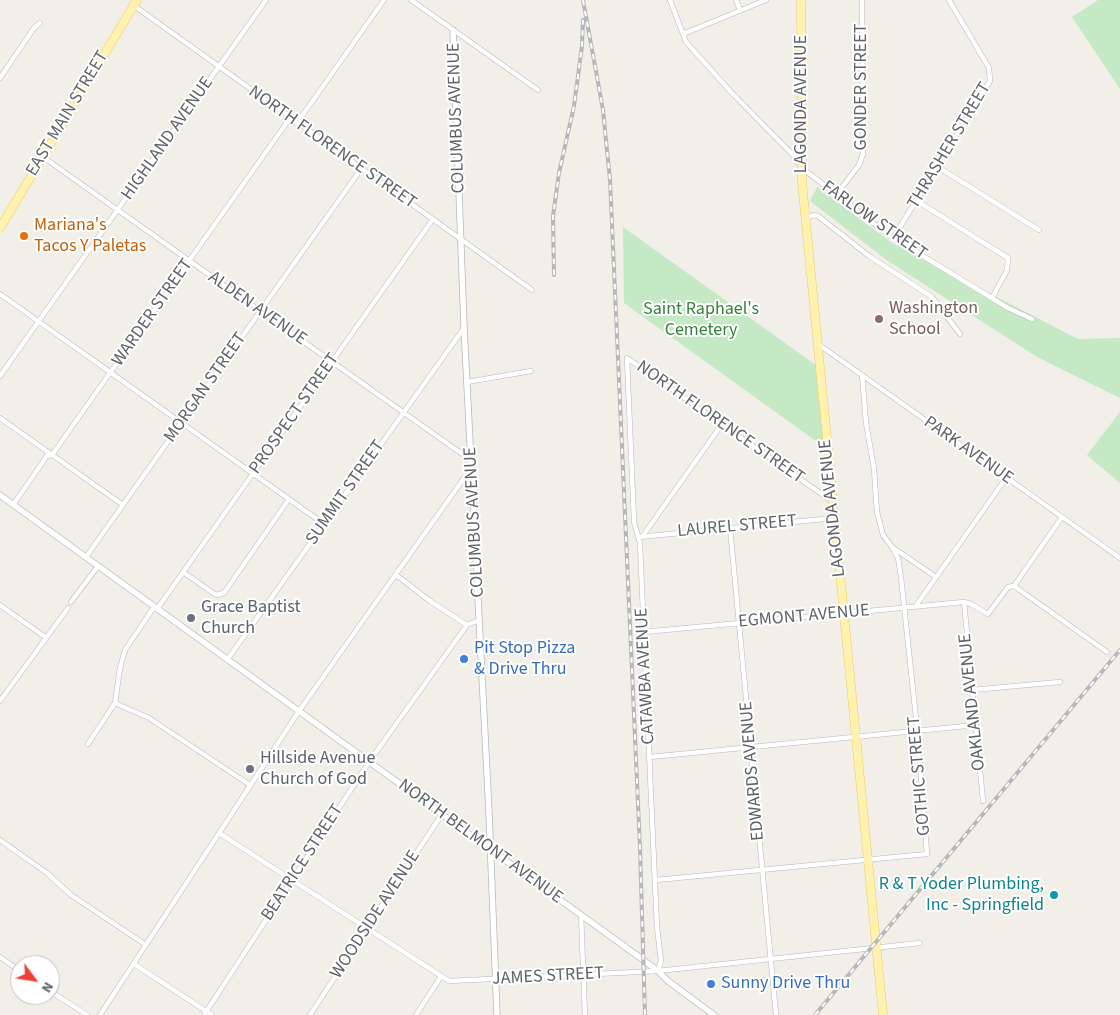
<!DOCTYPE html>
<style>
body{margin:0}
#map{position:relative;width:1120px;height:1015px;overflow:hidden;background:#f1efe8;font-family:"Source Sans 3",sans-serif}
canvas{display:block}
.north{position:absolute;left:10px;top:955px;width:50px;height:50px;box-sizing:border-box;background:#fff;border:1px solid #bfc1c3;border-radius:50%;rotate:121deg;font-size:14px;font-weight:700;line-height:20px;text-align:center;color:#5f6368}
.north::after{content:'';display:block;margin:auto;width:18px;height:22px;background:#ea4335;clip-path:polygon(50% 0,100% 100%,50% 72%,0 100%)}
</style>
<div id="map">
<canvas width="1120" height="1015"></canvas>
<div class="north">N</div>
</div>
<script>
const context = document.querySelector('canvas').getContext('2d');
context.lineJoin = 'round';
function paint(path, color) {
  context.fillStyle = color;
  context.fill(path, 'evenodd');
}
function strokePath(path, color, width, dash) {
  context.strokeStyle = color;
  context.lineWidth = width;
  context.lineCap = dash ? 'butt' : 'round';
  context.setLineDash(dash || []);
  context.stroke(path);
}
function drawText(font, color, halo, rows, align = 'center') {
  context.font = font + ' "Source Sans 3",sans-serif';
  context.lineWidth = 4;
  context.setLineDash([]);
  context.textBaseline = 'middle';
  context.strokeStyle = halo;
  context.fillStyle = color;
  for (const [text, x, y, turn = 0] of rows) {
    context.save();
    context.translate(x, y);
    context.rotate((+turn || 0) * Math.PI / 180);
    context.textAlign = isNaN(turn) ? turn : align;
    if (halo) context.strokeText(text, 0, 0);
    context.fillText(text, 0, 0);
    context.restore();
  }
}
const green = new Path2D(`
 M 1098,0 L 1120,0 L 1120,89 L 1072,17 Z
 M 817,187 L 892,243 L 1078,339 L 1120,338 L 1120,398 L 1037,357 L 888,261 L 810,201 Z
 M 623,227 L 820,368 L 827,449 L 624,303 Z
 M 1120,412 L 1120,483 L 1087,455 Z`);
const minor = new Path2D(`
 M 411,0 L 538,90
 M 670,0 L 686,42 L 731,92 L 794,156 L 802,168 L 890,236 L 1008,308 L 1032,319
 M 736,0 L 740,10
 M 133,5 L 532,290
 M 683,34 L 766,0
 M 0,78 L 34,28 L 40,23
 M 297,123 L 384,0
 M 43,157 L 472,461
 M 938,167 L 1039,230
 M 836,195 L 859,165 L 863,154 L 862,0
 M 917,201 L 1008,258 L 1007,270 L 992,298
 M 806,218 L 814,215 L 818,216 L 869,256 L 932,297 L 960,334
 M 893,238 L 990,81 L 989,68 L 949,0
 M 0,294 L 324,524
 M 818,344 L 1120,558
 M 862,375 L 866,423 L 874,469 L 877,512 L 883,535 L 892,547 L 936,577
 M 0,376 L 266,0
 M 467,382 L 531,371
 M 0,418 L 123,505
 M 13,505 L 47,456 L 52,455 L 290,118
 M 730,528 L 776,1015
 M 639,537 L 834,518
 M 642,537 L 722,424
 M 86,557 L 361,169
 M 183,572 L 213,593 L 217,595 L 224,593 L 289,499
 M 396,575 L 430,601 L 467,625
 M 1014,586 L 1107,652
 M 1014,586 L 1062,517
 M 71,602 L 98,566
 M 964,602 L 983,801
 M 0,605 L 45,637
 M 915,607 L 1006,478
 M 157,609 L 433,219
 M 644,632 L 964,602 L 971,604 L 988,614 L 1008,587 L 1014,586
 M 227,660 L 464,328
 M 972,690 L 1060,682
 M 0,701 L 68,608
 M 115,703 L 149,718 L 250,785
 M 88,744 L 115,703 L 120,668 L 125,650 L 154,607
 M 650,757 L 976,725
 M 219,833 L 449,981 L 658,971 L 920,943
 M 0,840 L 47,873 L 71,895 L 146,945
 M 656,880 L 927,854 L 918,737 L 901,577 L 898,558 L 892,547
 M 581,915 L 585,1015
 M 0,957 L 20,971
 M 134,964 L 212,1015
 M 658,971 L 661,961 L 657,927 L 651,796 L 640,543 L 634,522 L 627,358 L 833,502
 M 50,991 L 87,1015
 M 100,1015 L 299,711 L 464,478 L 472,473
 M 204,1015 L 369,762 L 467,625 L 479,620
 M 310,1015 L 442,814
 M 416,1015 L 440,978`);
const tertiary = new Path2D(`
 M 453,30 L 464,327 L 489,812 L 497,1015
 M 0,495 L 642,959 L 658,971 L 668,981 L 714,1015`);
const primary = new Path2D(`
 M 801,0 L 802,182 L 883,1015
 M 0,228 L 137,0`);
const rail = new Path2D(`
 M 583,0 L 603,110 L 610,180 L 640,848 L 645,1015
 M 554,275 L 553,216 L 559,173 L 574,106 L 582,46 L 583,20
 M 815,1015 L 1120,650`);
const markers = [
 [24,236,5,"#e8710a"],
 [879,319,5,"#8d6e63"],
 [191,618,5,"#6b7280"],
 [464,659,5,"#3f7fe0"],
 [250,769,5,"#6b7280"],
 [1054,895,5,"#0f9aa8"],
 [711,984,5,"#3f7fe0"]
];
const streetNames = [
 ["GONDER STREET",862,87,-90],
 ["LAGONDA AVENUE",802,104,-90],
 ["EAST MAIN STREET",68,114,-59],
 ["COLUMBUS AVENUE",457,118,-92],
 ["HIGHLAND AVENUE",168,139,-55],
 ["THRASHER STREET",950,146,-59],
 ["NORTH FLORENCE STREET",332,148,35],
 ["FARLOW STREET",874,221,35],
 ["ALDEN AVENUE",257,309,35],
 ["WARDER STREET",153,313,-55],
 ["MORGAN STREET",206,388,-55],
 ["PROSPECT STREET",295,414,-55],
 ["NORTH FLORENCE STREET",720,423,35],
 ["PARK AVENUE",968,451,35],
 ["SUMMIT STREET",346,493,-55],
 ["LAGONDA AVENUE",833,508,-96],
 ["COLUMBUS AVENUE",475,522,-93],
 ["LAUREL STREET",737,527,-5],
 ["EGMONT AVENUE",804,617,-5],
 ["CATAWBA AVENUE",646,676,-93],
 ["OAKLAND AVENUE",973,702,-96],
 ["EDWARDS AVENUE",753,771,-95],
 ["GOTHIC STREET",920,776,-95],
 ["NORTH BELMONT AVENUE",480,842,36],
 ["BEATRICE STREET",303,863,-57],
 ["WOODSIDE AVENUE",376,915,-57],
 ["JAMES STREET",548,977,-3]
];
const foodNames = [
 ["Mariana's",34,226],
 ["Tacos Y Paletas",34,247]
];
const educationNames = [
 ["Washington",889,309],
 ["School",889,330]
];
const parkNames = [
 ["Saint Raphael's",701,310],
 ["Cemetery",701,331]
];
const worshipNames = [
 ["Grace Baptist",201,608],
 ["Church",201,629],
 ["Hillside Avenue",260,759],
 ["Church of God",260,780]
];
const shopNames = [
 ["Pit Stop Pizza",474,649],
 ["& Drive Thru",474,670],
 ["Sunny Drive Thru",721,984]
];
const cultureNames = [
 ["R & T Yoder Plumbing,",1044,885],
 ["Inc - Springfield",1044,906]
];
paint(green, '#c5e8c5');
strokePath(minor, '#b5b8bc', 5.5);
strokePath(tertiary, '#b5b8bc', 7);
strokePath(primary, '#f2c960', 9);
strokePath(minor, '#fff', 4.5);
strokePath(tertiary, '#fff', 5.5);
strokePath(primary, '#fff2af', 8);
strokePath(rail, '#b6b7b8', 4);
strokePath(rail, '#fff', 2, [5.5]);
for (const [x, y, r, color] of markers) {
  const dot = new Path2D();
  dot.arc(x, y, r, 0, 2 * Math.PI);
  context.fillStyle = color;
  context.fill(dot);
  strokePath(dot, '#fff', 2);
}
drawText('18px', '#5f6368', '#fff', streetNames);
drawText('18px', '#c56008', '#fff', foodNames, 'left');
drawText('18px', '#785e54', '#fff', educationNames, 'left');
drawText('18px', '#348238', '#fff', parkNames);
drawText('18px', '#5b616d', '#fff', worshipNames, 'left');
drawText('18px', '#366cbe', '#fff', shopNames, 'left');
drawText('18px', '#0d838f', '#fff', cultureNames, 'right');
</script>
